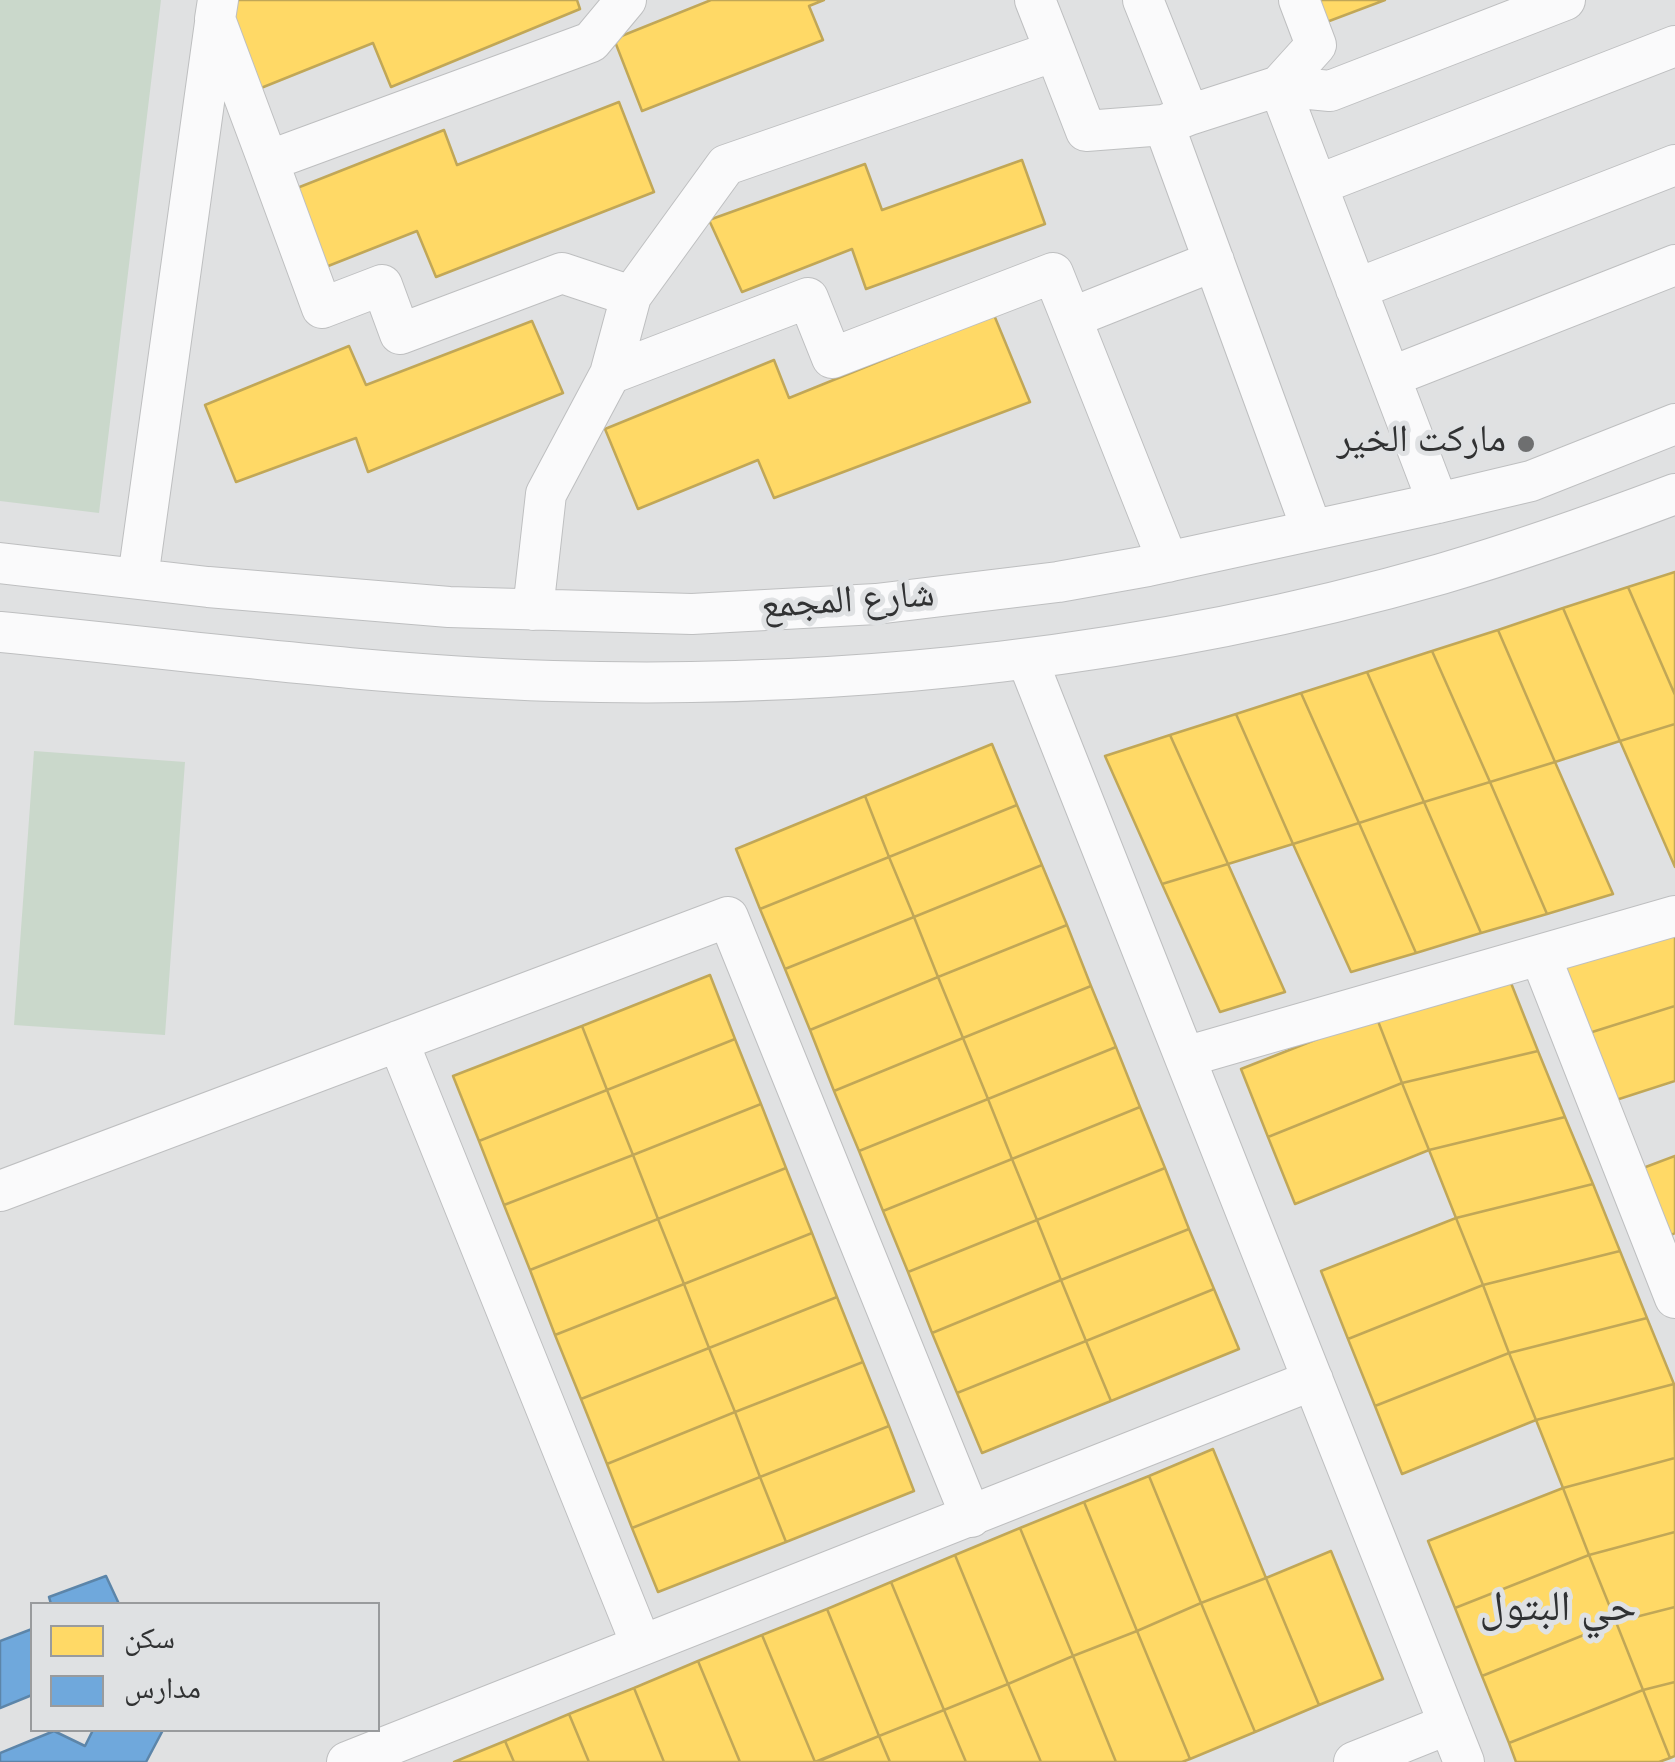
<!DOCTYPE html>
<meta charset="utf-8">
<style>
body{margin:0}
#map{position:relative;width:1675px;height:1762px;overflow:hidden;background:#e0e1e2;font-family:Spectral,"Noto Naskh Arabic",serif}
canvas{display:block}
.legend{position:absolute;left:30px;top:1602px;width:350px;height:130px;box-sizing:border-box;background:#dfe1e3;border:2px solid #999b9d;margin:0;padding:12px 18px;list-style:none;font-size:30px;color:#313233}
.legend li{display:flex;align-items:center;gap:20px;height:50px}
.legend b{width:50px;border:2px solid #999b9d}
</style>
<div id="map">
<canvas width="1675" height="1762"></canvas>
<ul class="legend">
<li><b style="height:28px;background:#ffd966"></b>سكن</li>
<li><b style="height:28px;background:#6fa8dc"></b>مدارس</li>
</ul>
</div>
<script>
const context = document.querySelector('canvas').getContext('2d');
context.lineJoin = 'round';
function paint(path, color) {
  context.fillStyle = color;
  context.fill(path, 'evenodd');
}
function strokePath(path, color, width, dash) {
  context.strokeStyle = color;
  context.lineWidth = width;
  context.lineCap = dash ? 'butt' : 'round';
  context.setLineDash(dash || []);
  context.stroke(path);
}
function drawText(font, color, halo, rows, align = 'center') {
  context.font = font + ' Spectral,"Noto Naskh Arabic",serif';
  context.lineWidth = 10;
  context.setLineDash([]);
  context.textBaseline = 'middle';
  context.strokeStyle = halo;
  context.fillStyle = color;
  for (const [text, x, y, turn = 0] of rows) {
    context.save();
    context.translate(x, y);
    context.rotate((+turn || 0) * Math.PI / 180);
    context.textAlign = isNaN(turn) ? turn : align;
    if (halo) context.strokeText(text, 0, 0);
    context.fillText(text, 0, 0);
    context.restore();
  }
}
const green = new Path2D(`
 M 0,0 L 161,0 L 99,513 L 0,501 Z
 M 34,751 L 185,762 L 165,1035 L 14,1025 Z`);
const homes = new Path2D(`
 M 233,0 L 577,0 L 580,9 L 391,87 L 373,43 L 261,88 L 226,3 Z
 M 711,0 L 824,0 L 809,6 L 823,40 L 642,111 L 614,39 Z
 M 1316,0 L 1385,0 L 1324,23 Z
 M 619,102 L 654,192 L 436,277 L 417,231 L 318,270 L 287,192 L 444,130 L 457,165 Z
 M 1022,160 L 1045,224 L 866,289 L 852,249 L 742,292 L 709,220 L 865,164 L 882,210 Z
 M 994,315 L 1030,402 L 774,498 L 758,460 L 638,509 L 605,429 L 774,360 L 789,398 Z
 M 532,321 L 563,393 L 368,472 L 356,438 L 236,482 L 205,405 L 349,346 L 366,385 Z
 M 1675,572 L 1675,695 L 1628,587 Z
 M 1628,587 L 1675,695 L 1675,724 L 1620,741 L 1563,608 Z
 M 1563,608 L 1620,741 L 1555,762 L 1498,630 Z
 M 1498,630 L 1555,762 L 1490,782 L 1432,651 Z
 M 1432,651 L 1490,782 L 1424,802 L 1367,672 Z
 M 1367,672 L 1424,802 L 1359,823 L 1301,693 Z
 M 1301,693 L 1359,823 L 1293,844 L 1236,714 Z
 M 1236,714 L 1293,844 L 1228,864 L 1170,735 Z
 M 1675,724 L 1675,867 L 1620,741 Z
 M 1170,735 L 1228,864 L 1162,884 L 1105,756 Z
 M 992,744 L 1017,805 L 889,857 L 865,796 Z
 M 1555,762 L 1613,894 L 1547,914 L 1490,782 Z
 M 1490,782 L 1547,914 L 1481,933 L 1424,802 Z
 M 865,796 L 889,857 L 760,909 L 736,849 Z
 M 1424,802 L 1481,933 L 1416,953 L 1359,823 Z
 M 1017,805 L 1042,865 L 914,917 L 889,857 Z
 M 1359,823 L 1416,953 L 1351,972 L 1293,844 Z
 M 889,857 L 914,917 L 785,969 L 760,909 Z
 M 1228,864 L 1285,992 L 1220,1012 L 1162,884 Z
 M 1042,865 L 1067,925 L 938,977 L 914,917 Z
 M 914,917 L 938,977 L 810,1030 L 785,969 Z
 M 1067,925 L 1091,986 L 963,1038 L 938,977 Z
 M 1675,933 L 1675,1006 L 1589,1033 L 1561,965 Z
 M 710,975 L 735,1039 L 607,1090 L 582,1026 Z
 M 938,977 L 963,1038 L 834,1091 L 810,1030 Z
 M 1511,983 L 1538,1051 L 1402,1083 L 1376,1016 Z
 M 1091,986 L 1116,1047 L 988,1099 L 963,1038 Z
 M 1675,1006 L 1675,1081 L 1616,1100 L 1589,1033 Z
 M 1376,1016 L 1402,1083 L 1268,1137 L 1241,1069 Z
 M 582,1026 L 607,1090 L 479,1141 L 453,1076 Z
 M 963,1038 L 988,1099 L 859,1151 L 834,1091 Z
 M 735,1039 L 761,1104 L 633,1155 L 607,1090 Z
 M 1116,1047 L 1140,1107 L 1012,1159 L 988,1099 Z
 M 1538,1051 L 1565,1117 L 1429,1150 L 1402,1083 Z
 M 1402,1083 L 1429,1150 L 1295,1204 L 1268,1137 Z
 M 607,1090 L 633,1155 L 504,1205 L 479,1141 Z
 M 988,1099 L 1012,1159 L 883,1211 L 859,1151 Z
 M 761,1104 L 786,1168 L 658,1219 L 633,1155 Z
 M 1140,1107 L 1165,1168 L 1037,1220 L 1012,1159 Z
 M 1565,1117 L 1593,1184 L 1456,1218 L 1429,1150 Z
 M 633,1155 L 658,1219 L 530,1270 L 504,1205 Z
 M 1675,1156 L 1675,1233 L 1671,1235 L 1643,1168 Z
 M 1012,1159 L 1037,1220 L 908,1272 L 883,1211 Z
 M 786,1168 L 812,1233 L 684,1284 L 658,1219 Z
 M 1165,1168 L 1189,1229 L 1061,1280 L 1037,1220 Z
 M 1593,1184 L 1620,1251 L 1483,1285 L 1456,1218 Z
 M 1456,1218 L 1483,1285 L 1348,1339 L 1321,1271 Z
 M 658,1219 L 684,1284 L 555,1335 L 530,1270 Z
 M 1037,1220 L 1061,1280 L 932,1333 L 908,1272 Z
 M 1189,1229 L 1214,1289 L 1086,1341 L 1061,1280 Z
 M 812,1233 L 837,1297 L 709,1348 L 684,1284 Z
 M 1620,1251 L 1647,1318 L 1509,1353 L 1483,1285 Z
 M 1061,1280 L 1086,1341 L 957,1393 L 932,1333 Z
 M 684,1284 L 709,1348 L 581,1399 L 555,1335 Z
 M 1483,1285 L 1509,1353 L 1375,1406 L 1348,1339 Z
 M 1214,1289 L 1239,1349 L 1111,1401 L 1086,1341 Z
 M 837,1297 L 863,1362 L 735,1412 L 709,1348 Z
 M 1647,1318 L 1674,1384 L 1536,1420 L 1509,1353 Z
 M 1086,1341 L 1111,1401 L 982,1453 L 957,1393 Z
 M 709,1348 L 735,1412 L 607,1464 L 581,1399 Z
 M 1509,1353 L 1536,1420 L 1402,1474 L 1375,1406 Z
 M 863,1362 L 889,1426 L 760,1477 L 735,1412 Z
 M 1674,1384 L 1675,1458 L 1563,1488 L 1536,1420 Z
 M 735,1412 L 760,1477 L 632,1528 L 607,1464 Z
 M 889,1426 L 914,1491 L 786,1542 L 760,1477 Z
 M 1213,1449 L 1266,1578 L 1201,1603 L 1149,1476 Z
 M 1675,1458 L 1675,1532 L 1589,1555 L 1563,1488 Z
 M 1149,1476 L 1201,1603 L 1137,1631 L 1084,1502 Z
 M 760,1477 L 786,1542 L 658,1592 L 632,1528 Z
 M 1563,1488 L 1589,1555 L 1455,1608 L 1428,1541 Z
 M 1084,1502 L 1137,1631 L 1073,1656 L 1020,1528 Z
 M 1020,1528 L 1073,1656 L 1008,1684 L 955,1555 Z
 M 1675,1532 L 1675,1607 L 1616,1622 L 1589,1555 Z
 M 1331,1551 L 1383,1679 L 1319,1705 L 1266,1578 Z
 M 955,1555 L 1008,1684 L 944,1710 L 891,1582 Z
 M 1589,1555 L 1616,1622 L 1482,1676 L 1455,1608 Z
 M 1266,1578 L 1319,1705 L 1255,1732 L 1201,1603 Z
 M 891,1582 L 944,1710 L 879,1736 L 827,1609 Z
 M 1201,1603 L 1255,1732 L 1190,1759 L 1137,1631 Z
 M 1675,1607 L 1675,1682 L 1643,1690 L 1616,1622 Z
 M 827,1609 L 879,1736 L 815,1762 L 762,1635 Z
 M 1616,1622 L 1643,1690 L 1509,1743 L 1482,1676 Z
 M 1137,1631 L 1190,1759 L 1182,1762 L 1116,1762 L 1073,1656 Z
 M 762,1635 L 815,1762 L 740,1762 L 698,1661 Z
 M 1073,1656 L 1116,1762 L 1041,1762 L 1008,1684 Z
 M 698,1661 L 740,1762 L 664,1762 L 634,1688 Z
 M 1675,1682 L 1675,1756 L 1670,1758 L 1643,1690 Z
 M 1008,1684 L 1041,1762 L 966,1762 L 944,1710 Z
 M 634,1688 L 664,1762 L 589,1762 L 569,1714 Z
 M 1643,1690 L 1670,1758 L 1659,1762 L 1516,1762 L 1509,1743 Z
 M 944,1710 L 966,1762 L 890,1762 L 879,1736 Z
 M 569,1714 L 589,1762 L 514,1762 L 505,1741 Z
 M 879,1736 L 890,1762 L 817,1762 Z
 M 505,1741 L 514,1762 L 454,1762 Z`);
const schools = new Path2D(`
 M 106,1576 L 119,1604 L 51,1604 L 49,1597 Z
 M 32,1629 L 32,1695 L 0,1708 L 0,1641 Z
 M 93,1730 L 163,1730 L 146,1762 L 0,1762 L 0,1753 L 54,1731 L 85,1746 Z`);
const minor = new Path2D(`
 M 218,0 L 215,19 L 268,161 L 591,42 L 626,0
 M 1035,0 L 1055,51
 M 1143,0 L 1189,115 L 1164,125 L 1312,530
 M 1189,115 L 1279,86 L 1316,45 L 1299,0
 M 268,161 L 322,308 L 382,285 L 400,334 L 562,273 L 631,296
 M 1317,185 L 1675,46
 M 1356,289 L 1675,165
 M 610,374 L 631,296 L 726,165 L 1055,51 L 1086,131 L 1164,125
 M 1390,377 L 1675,265
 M 1438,503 L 1279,86 L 1330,91 L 1565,0
 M 1168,562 L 1071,318 L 1214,261
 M 0,563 L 208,587 L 449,607 L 692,614 L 876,604 L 1058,582 L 1148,566 L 1438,503 L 1531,481 L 1675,424
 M 138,578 L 215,23
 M 533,610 L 546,494 L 610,374 L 808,298 L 832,358 L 1053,273 L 1071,318
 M 0,632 C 184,650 368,675 553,681 C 851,690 1154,656 1441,574 C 1520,551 1598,523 1675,494
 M 1027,659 L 1464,1762
 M 1540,955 L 1675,1298
 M 398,1041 L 641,1644
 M 1185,1057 L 1675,916
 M 0,1191 L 728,917 L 971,1517
 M 347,1762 C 668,1633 991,1509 1313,1380
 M 1354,1762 L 1449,1724`);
const markers = [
 [1526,444,10,"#6e6f70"]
];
const poiNames = [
 ["ماركت الخير",1506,444]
];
const streetNames = [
 ["شارع المجمع",848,604,-4]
];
const quarterNames = [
 ["حي البتول",1558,1612]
];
paint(green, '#cad8cb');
paint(homes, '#ffd966');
strokePath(homes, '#c1a757', 2.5);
paint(schools, '#6fa8dc');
strokePath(schools, '#5c85a9', 2.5);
strokePath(minor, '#bebfc0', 42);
strokePath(minor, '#fafafb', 40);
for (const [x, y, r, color] of markers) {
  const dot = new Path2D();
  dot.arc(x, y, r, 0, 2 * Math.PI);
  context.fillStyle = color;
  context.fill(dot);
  strokePath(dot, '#dfe1e3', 4);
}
drawText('38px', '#313233', '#dfe1e3', poiNames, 'right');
drawText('38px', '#313233', '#dfe1e3', streetNames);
drawText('42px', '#2f3133', '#dfe1e3', quarterNames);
</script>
